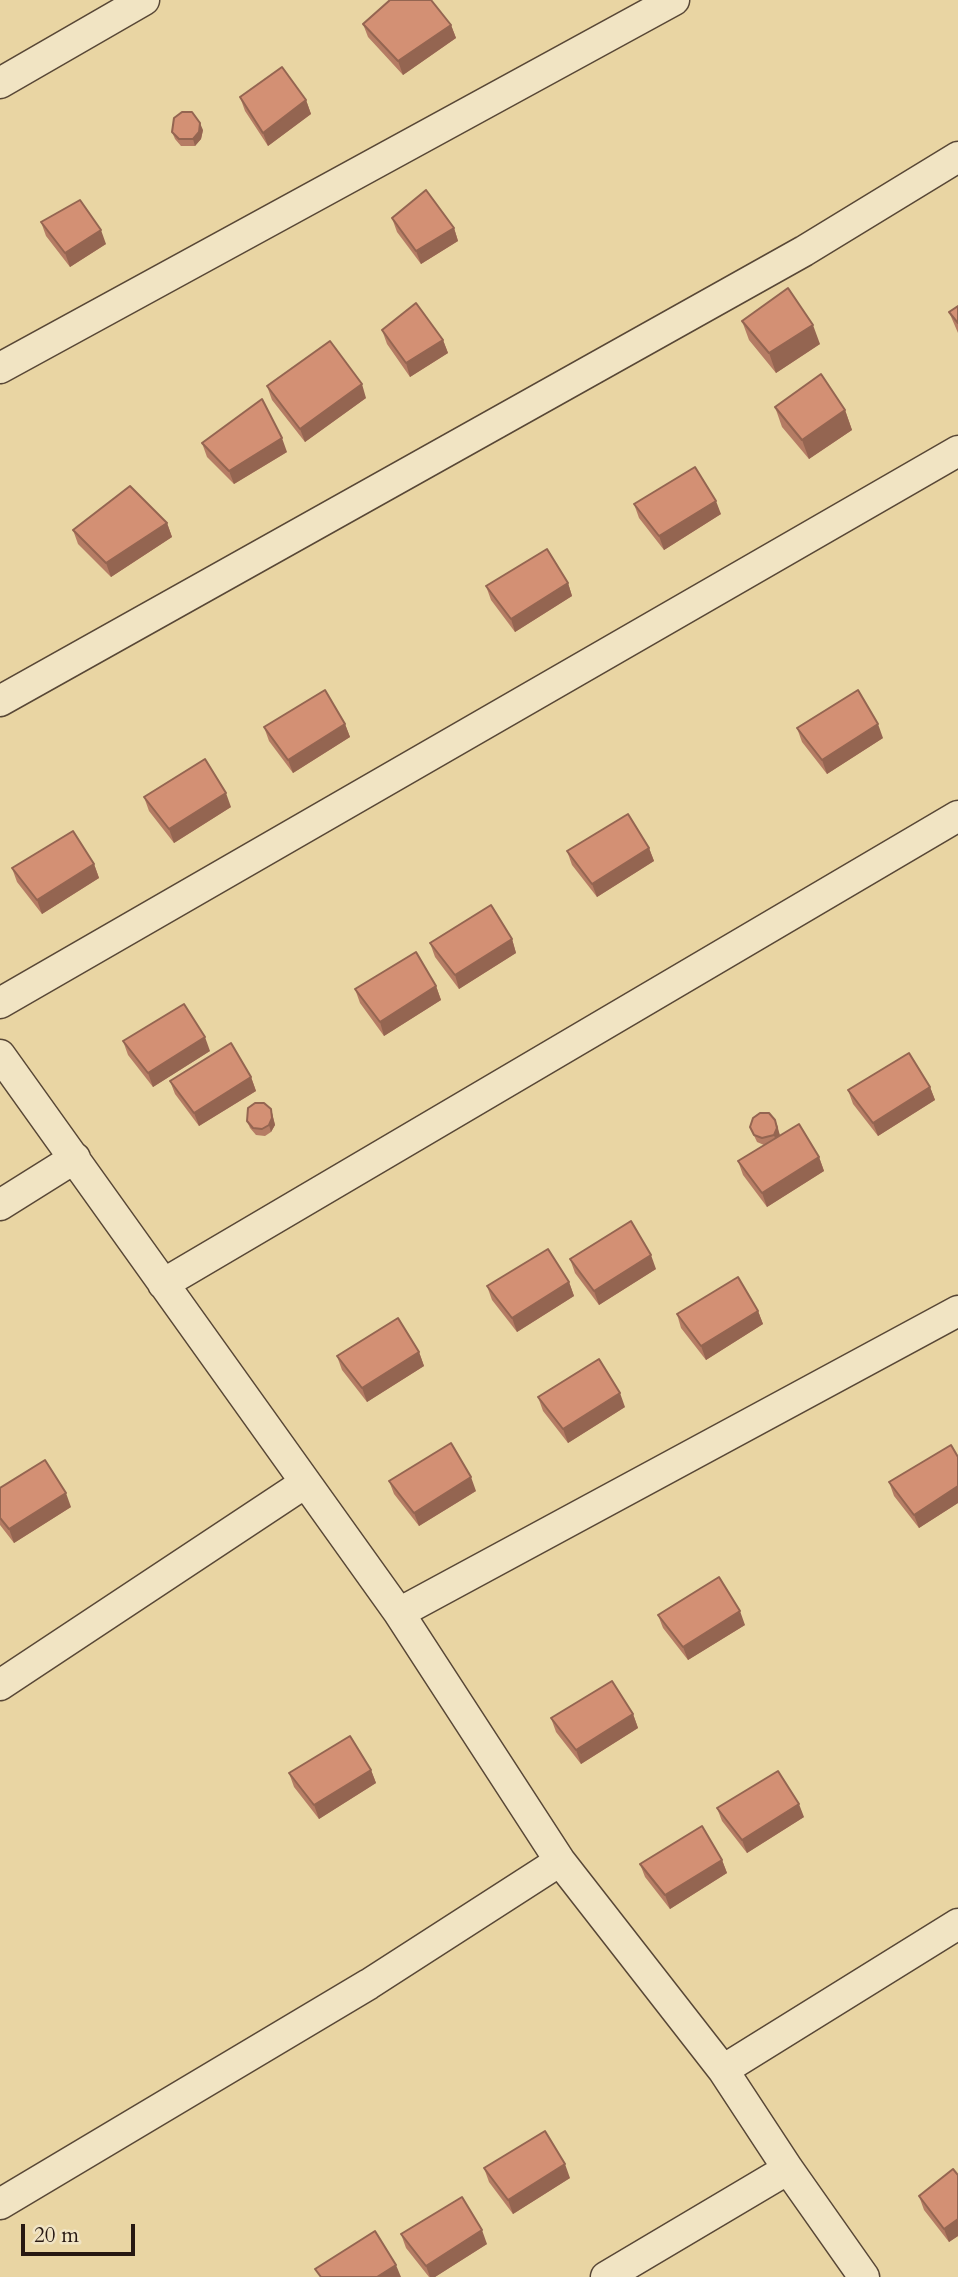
<!DOCTYPE html>
<style>
body{margin:0}
#map{position:relative;width:958px;height:2277px;overflow:hidden;background:#e9d5a3;font-family:Cardo,serif}
canvas{display:block}
.scale{position:absolute;left:21px;top:2224px;width:114px;height:32px;box-sizing:border-box;border:4px solid #271812;border-top:0;padding-left:9px;font-size:21px;line-height:24px;white-space:nowrap;color:#271812;-webkit-text-stroke:5px #f1e4c3;paint-order:stroke}
</style>
<div id="map">
<canvas width="958" height="2277"></canvas>
<div class="scale">20 m</div>
</div>
<script>
const context = document.querySelector('canvas').getContext('2d');
context.lineJoin = 'round';
function strokePath(path, color, width, dash) {
  context.strokeStyle = color;
  context.lineWidth = width;
  context.lineCap = dash ? 'butt' : 'round';
  context.setLineDash(dash || []);
  context.stroke(path);
}
function paint(path, color) {
  context.fillStyle = color;
  context.fill(path, 'evenodd');
}
const minor = new Path2D(`
 M 0,83 L 144,0
 M 0,368 L 674,0
 M 0,701 L 804,251 L 958,157
 M 0,1003 L 958,451
 M 0,1055 L 399,1613 L 560,1861 L 723,2070 L 788,2169 L 864,2277
 M 0,1205 L 75,1158
 M 163,1284 L 958,816
 M 399,1613 L 958,1311
 M 0,1685 L 305,1483
 M 723,2070 L 958,1924
 M 0,2204 L 369,1984 L 560,1861
 M 606,2277 L 788,2169`);
const wall = new Path2D(`
 M 363,24 L 451,25 L 456,38 L 403,75 L 368,37 Z
 M 240,97 L 306,100 L 311,114 L 268,146 L 245,111 Z
 M 203,130 L 201,139 L 195,146 L 181,146 L 175,139 L 172,132 Z
 M 392,218 L 454,228 L 458,241 L 421,264 L 397,232 Z
 M 41,222 L 106,244 L 70,267 L 46,236 Z
 M 958,306 L 958,333 L 949,312 Z
 M 742,321 L 820,344 L 776,373 L 749,340 Z
 M 382,330 L 443,340 L 448,353 L 410,377 L 387,344 Z
 M 267,386 L 366,398 L 305,442 L 272,400 Z
 M 775,407 L 845,410 L 852,430 L 809,459 L 782,427 Z
 M 202,443 L 287,452 L 234,484 L 207,457 Z
 M 634,504 L 721,514 L 664,550 L 639,518 Z
 M 167,523 L 172,537 L 111,577 L 78,544 L 73,530 Z
 M 568,583 L 572,596 L 515,632 L 491,600 L 486,586 Z
 M 345,724 L 350,737 L 293,773 L 269,741 L 264,727 Z
 M 797,728 L 883,738 L 827,774 L 802,742 Z
 M 144,797 L 231,807 L 174,843 L 149,811 Z
 M 649,848 L 654,861 L 597,897 L 572,865 L 567,851 Z
 M 94,864 L 99,878 L 42,914 L 17,882 L 12,868 Z
 M 512,939 L 516,953 L 459,989 L 435,957 L 430,943 Z
 M 436,986 L 441,1000 L 384,1036 L 360,1003 L 355,989 Z
 M 123,1041 L 210,1051 L 153,1087 L 128,1055 Z
 M 251,1077 L 256,1091 L 199,1126 L 175,1094 L 170,1081 Z
 M 930,1087 L 935,1100 L 878,1136 L 853,1104 L 848,1090 Z
 M 271,1109 L 275,1125 L 271,1132 L 265,1136 L 256,1135 L 250,1128 L 247,1121 Z
 M 775,1120 L 778,1127 L 779,1136 L 819,1157 L 824,1171 L 767,1207 L 743,1175 L 738,1161 L 764,1145 L 757,1142 L 750,1127 Z
 M 570,1259 L 656,1269 L 599,1305 L 575,1273 Z
 M 569,1282 L 574,1296 L 517,1332 L 492,1300 L 487,1286 Z
 M 758,1311 L 763,1324 L 706,1360 L 681,1328 L 677,1314 Z
 M 419,1352 L 424,1366 L 367,1402 L 342,1370 L 337,1356 Z
 M 538,1397 L 625,1407 L 568,1443 L 543,1411 Z
 M 958,1457 L 958,1503 L 919,1528 L 894,1496 L 889,1482 Z
 M 389,1481 L 476,1491 L 419,1526 L 394,1494 Z
 M 0,1488 L 71,1507 L 14,1543 L 0,1525 Z
 M 658,1615 L 745,1625 L 688,1660 L 663,1628 Z
 M 633,1714 L 638,1728 L 581,1764 L 556,1732 L 551,1718 Z
 M 371,1770 L 376,1783 L 319,1819 L 294,1787 L 289,1773 Z
 M 717,1808 L 804,1817 L 747,1853 L 722,1821 Z
 M 722,1860 L 727,1873 L 670,1909 L 645,1877 L 640,1864 Z
 M 484,2168 L 570,2178 L 513,2214 L 489,2182 Z
 M 958,2175 L 958,2236 L 949,2242 L 924,2210 L 919,2196 Z
 M 401,2234 L 487,2244 L 435,2277 L 429,2277 L 406,2248 Z`);
const shadedWall = new Path2D(`
 M 451,25 L 456,38 L 403,75 L 398,61 Z
 M 306,100 L 311,114 L 268,146 L 263,133 Z
 M 200,123 L 203,130 L 201,139 L 195,146 L 193,139 Z
 M 454,228 L 458,241 L 421,264 L 416,251 Z
 M 101,230 L 106,244 L 70,267 L 65,253 Z
 M 813,325 L 820,344 L 776,373 L 769,353 Z
 M 443,340 L 448,353 L 410,377 L 406,363 Z
 M 362,384 L 366,398 L 305,442 L 300,429 Z
 M 845,410 L 852,430 L 809,459 L 802,440 Z
 M 282,438 L 287,452 L 234,484 L 229,471 Z
 M 716,501 L 721,514 L 664,550 L 659,536 Z
 M 167,523 L 172,537 L 111,577 L 106,563 Z
 M 568,583 L 572,596 L 515,632 L 511,619 Z
 M 345,724 L 350,737 L 293,773 L 288,760 Z
 M 878,724 L 883,738 L 827,774 L 822,760 Z
 M 226,793 L 231,807 L 174,843 L 169,829 Z
 M 649,848 L 654,861 L 597,897 L 592,884 Z
 M 94,864 L 99,878 L 42,914 L 37,900 Z
 M 512,939 L 516,953 L 459,989 L 455,975 Z
 M 436,986 L 441,1000 L 384,1036 L 380,1022 Z
 M 205,1037 L 210,1051 L 153,1087 L 148,1073 Z
 M 251,1077 L 256,1091 L 199,1126 L 194,1113 Z
 M 930,1087 L 935,1100 L 878,1136 L 873,1123 Z
 M 271,1109 L 275,1125 L 271,1132 L 269,1125 Z
 M 775,1120 L 780,1135 L 776,1142 L 774,1135 Z
 M 819,1157 L 824,1171 L 767,1207 L 762,1193 Z
 M 651,1255 L 656,1269 L 599,1305 L 594,1291 Z
 M 569,1282 L 574,1296 L 517,1332 L 512,1318 Z
 M 758,1311 L 763,1324 L 706,1360 L 701,1346 Z
 M 419,1352 L 424,1366 L 367,1402 L 362,1388 Z
 M 620,1393 L 625,1407 L 568,1443 L 563,1429 Z
 M 471,1477 L 476,1491 L 419,1526 L 414,1513 Z
 M 958,1486 L 958,1503 L 919,1528 L 914,1515 Z
 M 66,1493 L 71,1507 L 14,1543 L 9,1529 Z
 M 740,1611 L 745,1625 L 688,1660 L 683,1647 Z
 M 633,1714 L 638,1728 L 581,1764 L 576,1750 Z
 M 371,1770 L 376,1783 L 319,1819 L 314,1805 Z
 M 799,1804 L 804,1817 L 747,1853 L 742,1840 Z
 M 722,1860 L 727,1873 L 670,1909 L 665,1895 Z
 M 565,2164 L 570,2178 L 513,2214 L 508,2200 Z
 M 958,2219 L 958,2236 L 949,2242 L 944,2229 Z
 M 482,2230 L 487,2244 L 435,2277 L 430,2277 L 426,2266 Z
 M 396,2265 L 401,2277 L 377,2277 Z`);
const building = new Path2D(`
 M 390,0 L 431,0 L 451,25 L 398,61 L 363,24 Z
 M 282,67 L 306,100 L 263,133 L 240,97 Z
 M 182,112 L 192,112 L 200,123 L 199,132 L 193,139 L 179,139 L 172,132 L 174,118 Z
 M 426,190 L 454,228 L 416,251 L 392,218 Z
 M 80,200 L 101,230 L 65,253 L 41,222 Z
 M 788,288 L 813,325 L 769,353 L 742,321 Z
 M 416,303 L 443,340 L 406,363 L 382,330 Z
 M 958,306 L 958,323 L 949,312 Z
 M 330,341 L 362,384 L 300,429 L 267,386 Z
 M 821,374 L 845,410 L 802,440 L 775,407 Z
 M 262,399 L 282,438 L 229,471 L 202,443 Z
 M 695,467 L 716,501 L 659,536 L 634,504 Z
 M 130,486 L 167,523 L 106,563 L 73,530 Z
 M 547,549 L 568,583 L 511,619 L 486,586 Z
 M 325,690 L 345,724 L 288,760 L 264,727 Z
 M 858,690 L 878,724 L 822,760 L 797,728 Z
 M 205,759 L 226,793 L 169,829 L 144,797 Z
 M 628,814 L 649,848 L 592,884 L 567,851 Z
 M 73,831 L 94,864 L 37,900 L 12,868 Z
 M 491,905 L 512,939 L 455,975 L 430,943 Z
 M 416,952 L 436,986 L 380,1022 L 355,989 Z
 M 184,1004 L 205,1037 L 148,1073 L 123,1041 Z
 M 231,1043 L 251,1077 L 194,1113 L 170,1081 Z
 M 909,1053 L 930,1087 L 873,1123 L 848,1090 Z
 M 255,1103 L 264,1103 L 271,1109 L 272,1118 L 269,1125 L 262,1129 L 253,1128 L 247,1121 L 248,1108 Z
 M 760,1113 L 769,1113 L 775,1120 L 777,1128 L 774,1135 L 762,1138 L 754,1135 L 750,1127 L 753,1118 Z
 M 799,1124 L 819,1157 L 762,1193 L 738,1161 Z
 M 631,1221 L 651,1255 L 594,1291 L 570,1259 Z
 M 548,1249 L 569,1282 L 512,1318 L 487,1286 Z
 M 738,1277 L 758,1311 L 701,1346 L 677,1314 Z
 M 398,1318 L 419,1352 L 362,1388 L 337,1356 Z
 M 599,1359 L 620,1393 L 563,1429 L 538,1397 Z
 M 451,1443 L 471,1477 L 414,1513 L 389,1481 Z
 M 951,1445 L 958,1457 L 958,1486 L 914,1515 L 889,1482 Z
 M 45,1460 L 66,1493 L 9,1529 L 0,1518 L 0,1488 Z
 M 719,1577 L 740,1611 L 683,1647 L 658,1615 Z
 M 612,1681 L 633,1714 L 576,1750 L 551,1718 Z
 M 350,1736 L 371,1770 L 314,1805 L 289,1773 Z
 M 778,1771 L 799,1804 L 742,1840 L 717,1808 Z
 M 702,1826 L 722,1860 L 665,1895 L 640,1864 Z
 M 545,2131 L 565,2164 L 508,2200 L 484,2168 Z
 M 953,2169 L 958,2175 L 958,2219 L 944,2229 L 919,2196 Z
 M 462,2197 L 482,2230 L 426,2266 L 401,2234 Z
 M 375,2231 L 396,2265 L 377,2277 L 321,2277 L 315,2269 Z`);
strokePath(minor, '#584736', 33);
strokePath(minor, '#f1e4c3', 30);
paint(wall, '#b57c64');
paint(shadedWall, '#946551');
paint(building, '#d39074');
strokePath(building, '#946551', 2);
</script>
